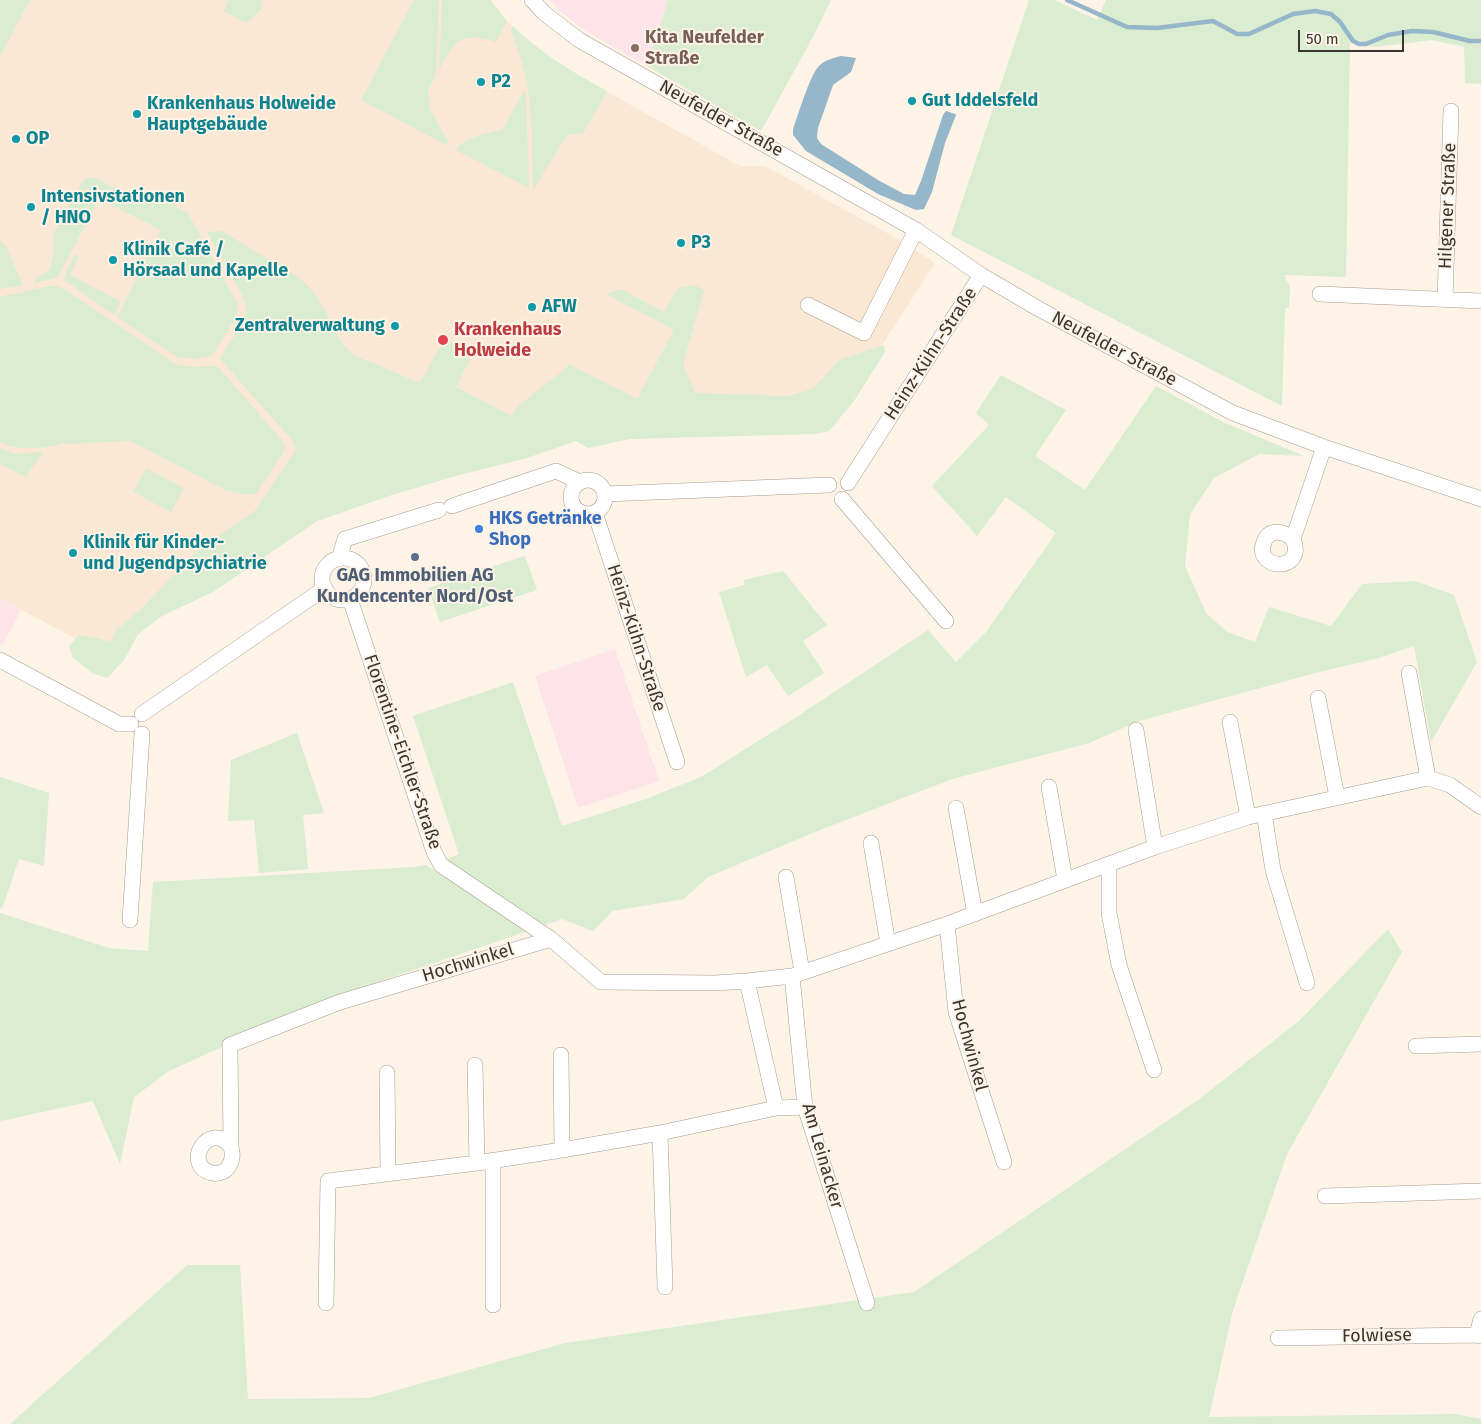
<!DOCTYPE html>
<meta charset="utf-8">
<style>
body{margin:0}
#map{position:relative;width:1481px;height:1424px;overflow:hidden;background:#fdf3e7;font-family:"Fira Sans",sans-serif}
canvas{display:block}
.scale{position:absolute;left:1298px;top:30px;width:106px;height:22px;box-sizing:border-box;border:2px solid #3a3530;border-top:0;padding-left:6px;font-size:15px;line-height:18px;white-space:nowrap;color:#3a3530;-webkit-text-stroke:4px #fdf3e7;paint-order:stroke}
</style>
<div id="map">
<canvas width="1481" height="1424"></canvas>
<div class="scale">50 m</div>
</div>
<script>
const context = document.querySelector('canvas').getContext('2d');
context.lineJoin = 'round';
function paint(path, color) {
  context.fillStyle = color;
  context.fill(path, 'evenodd');
}
function strokePath(path, color, width, dash) {
  context.strokeStyle = color;
  context.lineWidth = width;
  context.lineCap = dash ? 'butt' : 'round';
  context.setLineDash(dash || []);
  context.stroke(path);
}
function drawText(font, color, halo, rows, align = 'center') {
  context.font = font + ' "Fira Sans",sans-serif';
  context.lineWidth = 4;
  context.setLineDash([]);
  context.textBaseline = 'middle';
  context.strokeStyle = halo;
  context.fillStyle = color;
  for (const [text, x, y, turn = 0] of rows) {
    context.save();
    context.translate(x, y);
    context.rotate((+turn || 0) * Math.PI / 180);
    context.textAlign = isNaN(turn) ? turn : align;
    if (halo) context.strokeText(text, 0, 0);
    context.fillText(text, 0, 0);
    context.restore();
  }
}
const built = new Path2D(`
 M 0,0 L 490,0 L 507,21 L 524,37 L 561,66 L 740,166 L 765,166 L 898,239 L 935,263 L 833,421 L 518,444 L 296,528 L 160,616 L 107,660 L 87,645 L 0,598 Z`);
const education = new Path2D(`
 M 549,0 L 668,0 L 647,66 L 586,31 L 561,12 Z
 M 0,598 L 21,610 L 2,646 L 0,644 Z
 M 615,649 L 659,781 L 578,808 L 535,676 Z`);
const green = new Path2D(`
 M 0,0 L 30,0 L 0,57 Z
 M 229,0 L 261,0 L 262,9 L 246,23 L 224,11 Z
 M 414,0 L 439,0 L 436,76 L 428,90 L 430,109 L 448,141 L 446,145 L 361,100 Z
 M 442,0 L 490,0 L 507,21 L 496,42 C 461,31 455,40 439,70 Z
 M 668,0 L 831,0 L 814,35 L 761,131 L 647,66 Z
 M 1029,0 L 1054,0 L 1097,20 L 1106,0 L 1481,0 L 1481,84 L 1465,83 L 1464,47 L 1432,40 L 1376,47 L 1363,46 L 1350,42 L 1346,277 L 1284,275 L 1290,287 L 1289,307 L 1285,308 L 1282,406 L 951,235 Z
 M 513,26 C 541,54 573,72 607,91 L 583,133 L 567,135 L 533,190 C 532,155 533,118 527,83 C 524,65 517,48 511,31 Z
 M 524,91 L 526,92 L 529,188 L 456,150 C 465,136 488,134 503,129 Z
 M 93,177 L 135,198 L 166,201 L 188,213 L 237,303 L 238,309 L 237,316 L 212,356 L 195,359 L 177,357 L 117,317 L 161,230 L 78,188 L 84,180 Z
 M 75,193 L 95,203 L 96,205 L 60,273 L 56,278 L 34,283 L 37,277 L 49,271 L 53,257 L 53,236 Z
 M 222,231 L 298,277 L 309,287 L 319,299 L 343,345 L 356,356 L 420,383 L 445,338 L 472,355 L 456,387 L 512,416 L 518,406 L 566,368 L 569,364 L 637,399 L 674,330 L 606,294 L 621,289 L 664,312 L 678,288 L 696,285 L 704,291 L 683,364 L 695,393 L 787,396 L 813,389 L 839,360 L 884,345 L 885,352 L 854,401 L 829,431 L 814,434 L 630,439 L 588,448 L 576,441 L 527,458 L 459,475 L 392,495 L 317,521 L 213,592 L 162,616 L 138,634 L 124,660 L 107,678 L 92,673 L 73,658 L 69,646 L 79,635 L 98,638 L 110,642 L 117,629 L 139,611 L 200,548 L 254,512 L 296,450 L 293,441 L 220,359 L 245,318 L 246,308 L 244,299 L 207,232 Z
 M 0,241 L 6,246 L 23,285 L 0,289 Z
 M 75,254 L 79,256 L 70,275 L 120,301 L 120,303 L 114,315 L 64,280 L 66,272 Z
 M 51,286 L 57,286 L 63,288 L 175,364 L 194,367 L 214,366 L 219,368 L 282,440 L 285,447 L 283,453 L 256,494 L 246,495 L 225,490 L 130,441 L 68,444 C 62,442 59,445 53,446 C 34,449 17,450 0,442 L 0,297 Z
 M 1001,375 L 1066,410 L 1035,456 L 1085,490 L 1156,386 L 1225,423 L 1304,456 L 1259,454 L 1214,478 L 1190,514 L 1185,566 L 1206,613 L 1227,632 L 1255,642 L 1269,607 L 1331,626 L 1362,584 L 1415,581 L 1454,595 L 1477,662 L 1431,742 L 1414,646 L 1379,658 L 1319,672 L 1139,721 L 1089,743 L 952,779 L 820,830 L 708,877 L 684,899 L 612,911 L 593,931 L 562,919 L 545,925 L 454,866 L 446,859 L 459,854 L 413,716 L 513,682 L 562,826 L 646,799 L 701,777 L 798,716 L 928,630 L 956,662 L 986,632 L 1056,533 L 1006,497 L 977,536 L 932,486 L 989,425 L 976,413 Z
 M 0,447 L 14,454 L 44,452 L 25,477 L 0,464 Z
 M 146,468 L 184,488 L 171,512 L 133,492 Z
 M 525,556 L 537,590 L 440,622 L 428,588 Z
 M 783,571 L 827,625 L 803,641 L 824,673 L 788,696 L 767,665 L 746,677 L 719,592 L 744,585 L 744,580 Z
 M 297,733 L 324,813 L 303,815 L 308,869 L 259,873 L 254,820 L 228,821 L 231,760 Z
 M 0,777 L 49,793 L 44,866 L 19,859 L 2,909 L 0,908 Z
 M 426,865 L 528,931 L 328,999 L 169,1071 L 134,1097 L 120,1164 L 93,1101 L 1,1121 L 0,1120 L 0,913 L 109,948 L 148,951 L 153,882 L 413,867 Z
 M 1388,929 L 1402,952 L 1287,1154 L 1233,1310 L 1209,1417 L 1456,1414 L 1481,1419 L 1481,1424 L 10,1424 L 187,1265 L 240,1265 L 248,1399 L 369,1398 L 565,1343 L 914,1292 L 1198,1100 L 1299,1021 Z`);
const water = new Path2D(`
 M 841,56 L 856,58 L 851,72 L 833,85 L 818,128 L 817,138 L 821,144 L 878,180 L 904,194 L 915,195 L 921,181 L 943,115 L 946,111 L 955,114 L 956,115 L 945,143 L 932,192 L 924,209 L 916,210 L 878,194 L 806,151 L 793,135 L 793,129 C 799,113 809,77 819,66 C 824,60 834,58 841,56 Z`);
const stream = new Path2D(`
 M 1067,0 L 1127,27 L 1157,28 L 1213,21 L 1237,34 L 1249,34 L 1293,14 L 1315,11 L 1331,14 L 1340,22 L 1353,41 L 1359,44 L 1366,44 L 1388,35 L 1412,31 L 1433,32 L 1470,41 L 1481,41`);
const street = new Path2D(`
 M 532,0 L 544,13 L 579,40 L 916,230 L 981,275 L 1039,309 L 1233,413 L 1324,447 L 1481,499
 M 1320,294 L 1481,301
 M 1445,300 L 1451,111
 M 808,305 L 864,333 L 916,230
 M571 497a17 17 0 1 1 34 0a17 17 0 1 1-34 0Z
 M 848,483 L 981,275
 M 605,494 L 829,485
 M 842,499 L 946,621
 M 452,506 L 556,471 L 580,482
 M 595,513 L 677,762
 M 1293,539 C 1284,531 1269,528 1264,542 C 1253,571 1307,573 1293,539 L 1324,447
 M322 579a21 21 0 1 1 42 0a21 21 0 1 1-42 0Z
 M 339,559 L 345,539 L 439,510
 M 350,599 L 434,852 L 441,865 L 551,939 L 601,982 L 715,983 L 747,981 L 792,976 L 947,924 L 1155,847 L 1248,817 L 1428,778 L 1450,785 L 1481,807
 M 0,660 L 119,724 L 131,724
 M 1409,673 L 1428,778
 M 1318,698 L 1337,797
 M 142,714 L 325,588
 M 1230,722 L 1248,817
 M 1136,730 L 1155,847
 M 1049,787 L 1065,880
 M 956,808 L 975,914
 M 1264,813 L 1273,870 L 1307,983
 M 871,843 L 888,944
 M 1109,865 L 1109,913 L 1119,965 L 1154,1070
 M 786,877 L 802,972
 M 130,920 L 142,734
 M 947,924 L 956,1012 L 1004,1162
 M 792,976 L 805,1107 L 867,1303
 M 747,981 L 776,1108
 M 1416,1046 L 1481,1044
 M 561,1055 L 562,1150
 M 475,1065 L 477,1163
 M 387,1073 L 388,1174
 M 660,1133 L 665,1287
 M 231,1147 C 235,1160 228,1176 212,1173 C 181,1166 209,1118 231,1147 L 230,1045 L 340,1002 L 551,939
 M 493,1160 L 493,1305
 M 1325,1196 L 1481,1191
 M 326,1303 L 328,1181 L 477,1163 L 562,1150 L 660,1133 L 776,1108 L 805,1107
 M 1477,1335 L 1481,1319
 M 1278,1338 L 1477,1335 L 1481,1336`);
const markers = [
 [635,48,5,"#8d6e63"],
 [481,82,5,"#0f9aa8"],
 [912,101,5,"#0f9aa8"],
 [137,114,5,"#0f9aa8"],
 [16,139,5,"#0f9aa8"],
 [31,207,5,"#0f9aa8"],
 [681,243,5,"#0f9aa8"],
 [113,260,5,"#0f9aa8"],
 [532,307,5,"#0f9aa8"],
 [395,326,5,"#0f9aa8"],
 [443,340,6,"#e0444e"],
 [479,529,5,"#3f7fe0"],
 [73,553,5,"#0f9aa8"],
 [415,557,5,"#5c6f8a"]
];
const educationNames = [
 ["Kita Neufelder",645,38],
 ["Straße",645,59]
];
const cultureNames = [
 ["P2",491,82],
 ["Gut Iddelsfeld",922,101],
 ["Krankenhaus Holweide",147,104],
 ["Hauptgebäude",147,125],
 ["OP",26,139],
 ["Intensivstationen",41,197],
 ["/ HNO",41,218],
 ["P3",691,243],
 ["Klinik Café /",123,250],
 ["Hörsaal und Kapelle",123,271],
 ["AFW",542,307],
 ["Zentralverwaltung",385,326,"right"],
 ["Klinik für Kinder-",83,543],
 ["und Jugendpsychiatrie",83,564]
];
const streetNames = [
 ["Neufelder Straße",721,119,29],
 ["Hilgener Straße",1448,206,-88],
 ["Neufelder Straße",1114,349,28],
 ["Heinz-Kühn-Straße",931,354,-57],
 ["Heinz-Kühn-Straße",636,638,72],
 ["Florentine-Eichler-Straße",402,752,71],
 ["Hochwinkel",468,963,-17],
 ["Hochwinkel",969,1045,75],
 ["Am Leinacker",822,1156,74],
 ["Folwiese",1377,1336,-1]
];
const healthNames = [
 ["Krankenhaus",454,330],
 ["Holweide",454,351]
];
const shopNames = [
 ["HKS Getränke",489,519],
 ["Shop",489,540]
];
const serviceNames = [
 ["GAG Immobilien AG",415,576],
 ["Kundencenter Nord/Ost",415,597]
];
paint(built, '#fbe8d4');
paint(education, '#fee3e9');
paint(green, '#daedd0');
paint(water, '#96b6c9');
strokePath(stream, '#96b6c9', 4.5);
strokePath(street, '#a79b8d', 16);
strokePath(street, '#fff', 15);
for (const [x, y, r, color] of markers) {
  const dot = new Path2D();
  dot.arc(x, y, r, 0, 2 * Math.PI);
  context.fillStyle = color;
  context.fill(dot);
  strokePath(dot, '#fdf3e7', 2);
}
drawText('bold 18px', '#785e54', '#fdf3e7', educationNames, 'left');
drawText('bold 18px', '#0d838f', '#fdf3e7', cultureNames, 'left');
drawText('18px', '#3a3530', '#fdf3e7', streetNames);
drawText('bold 18px', '#be3a42', '#fdf3e7', healthNames, 'left');
drawText('bold 18px', '#366cbe', '#fdf3e7', shopNames, 'left');
drawText('bold 18px', '#4e5e75', '#fdf3e7', serviceNames);
</script>
